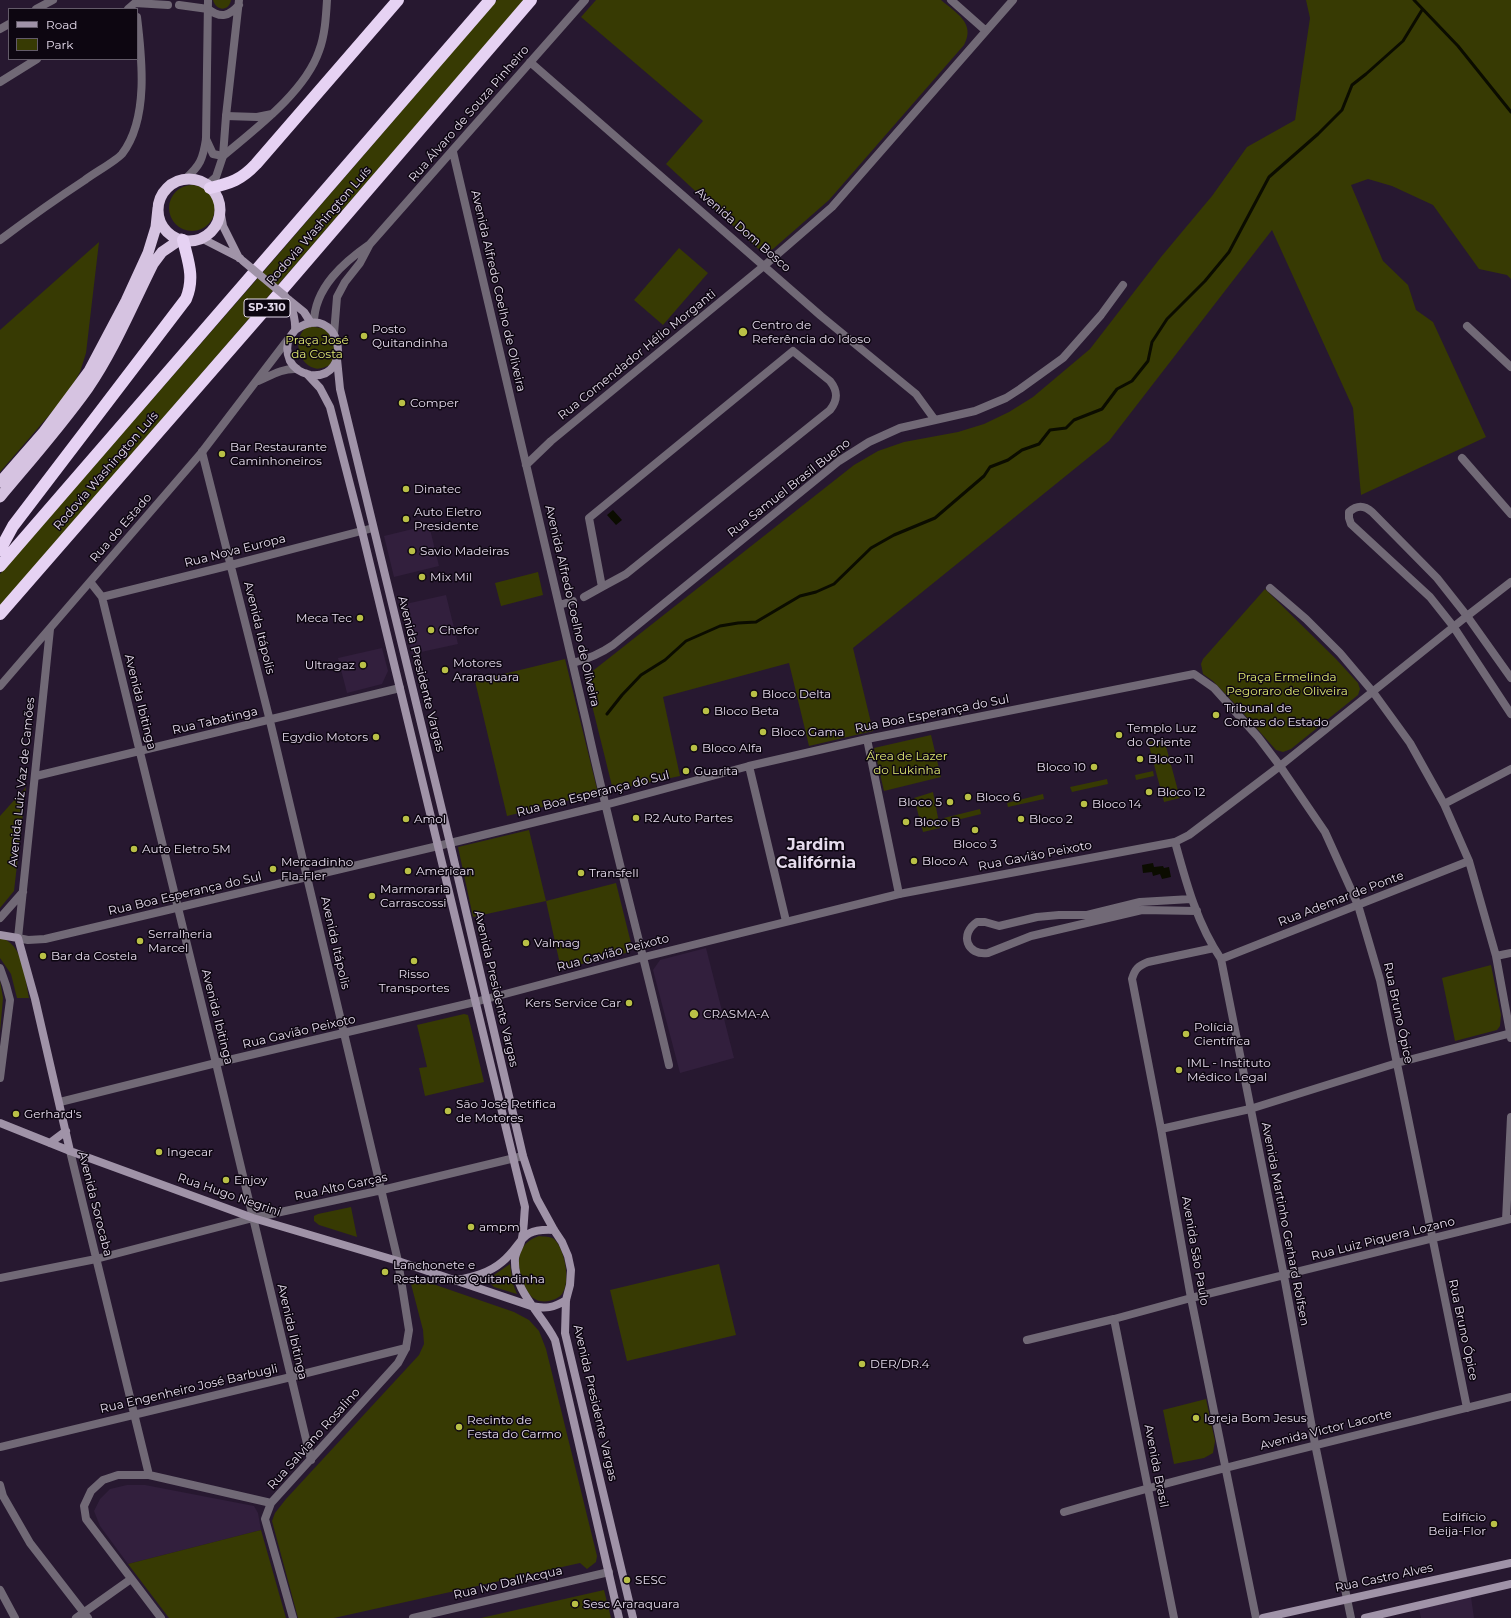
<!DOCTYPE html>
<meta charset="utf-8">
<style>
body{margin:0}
#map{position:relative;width:1511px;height:1618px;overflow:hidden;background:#271830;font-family:Montserrat,sans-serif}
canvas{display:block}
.legend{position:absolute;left:8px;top:8px;width:130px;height:52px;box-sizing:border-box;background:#0d0611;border:1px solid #635b69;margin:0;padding:5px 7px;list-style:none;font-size:12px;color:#e5dbec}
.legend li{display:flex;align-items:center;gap:8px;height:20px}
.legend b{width:20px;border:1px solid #635b69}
</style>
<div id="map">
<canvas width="1511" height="1618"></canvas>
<ul class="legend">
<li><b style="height:5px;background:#a093a8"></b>Road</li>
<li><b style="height:11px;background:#373a03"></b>Park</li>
</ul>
</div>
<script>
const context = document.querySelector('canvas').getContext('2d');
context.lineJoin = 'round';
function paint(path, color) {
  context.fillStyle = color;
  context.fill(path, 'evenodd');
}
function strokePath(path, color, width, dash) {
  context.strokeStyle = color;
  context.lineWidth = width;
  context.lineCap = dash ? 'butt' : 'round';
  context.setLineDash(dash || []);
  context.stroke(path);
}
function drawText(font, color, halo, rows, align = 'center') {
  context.font = font + ' Montserrat,sans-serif';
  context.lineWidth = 3;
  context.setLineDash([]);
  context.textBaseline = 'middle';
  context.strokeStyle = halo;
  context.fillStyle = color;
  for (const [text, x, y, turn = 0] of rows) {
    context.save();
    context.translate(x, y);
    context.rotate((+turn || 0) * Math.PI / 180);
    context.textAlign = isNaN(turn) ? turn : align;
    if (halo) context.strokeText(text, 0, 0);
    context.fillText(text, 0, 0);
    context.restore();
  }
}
const built = new Path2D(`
 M 429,525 L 439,566 L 394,577 L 384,536 Z
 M 446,595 L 458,644 L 412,654 L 401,605 Z
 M 382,648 L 388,671 L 382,684 L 347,693 L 338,658 Z
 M 706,948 L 734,1058 L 680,1073 L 653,970 L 660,960 Z
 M 127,1485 L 145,1485 L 254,1506 L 258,1513 L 261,1530 L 128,1564 L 100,1526 L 94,1511 L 100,1499 L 110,1489 Z
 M 1471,1597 L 1474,1618 L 1421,1618 L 1419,1609 Z`);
const green = new Path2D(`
 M 213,0 L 231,0 C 229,12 216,11 213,0 Z
 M 497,0 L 524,0 L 0,607 L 0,574 L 271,263 Z
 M 596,0 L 941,0 C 956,13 976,23 964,45 L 829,200 L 773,249 C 765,252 762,252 756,247 L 666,164 L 703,121 L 581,17 Z
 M 1306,0 L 1511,0 L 1511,279 L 1507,275 L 1479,269 L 1433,205 L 1392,186 L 1368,179 L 1351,185 L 1383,261 L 1408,285 L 1416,310 L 1433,322 L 1486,437 L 1361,495 L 1353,408 L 1272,230 L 1109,441 L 853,648 L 873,731 L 809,746 L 789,663 L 663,697 L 680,776 L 613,790 L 585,677 L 854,465 L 878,451 L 904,442 L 958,432 L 984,424 L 1009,412 L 1033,397 L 1090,349 L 1161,257 L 1212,196 L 1247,147 L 1295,120 L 1310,18 Z
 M169 208a23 23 0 1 1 46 0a23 23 0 1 1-46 0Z
 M 99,242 L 86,353 L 80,372 L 70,390 L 58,405 L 0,472 L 0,330 Z
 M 679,248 L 708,273 L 663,325 L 634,300 Z
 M 308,326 L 327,329 L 337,351 L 330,365 C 325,367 319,370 314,368 C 296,362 293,336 308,326 Z
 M 538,572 L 543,595 L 501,606 L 495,583 Z
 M 1265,589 L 1336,659 L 1358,683 L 1360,689 L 1358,695 L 1291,749 L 1283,752 L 1276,750 L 1235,704 L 1213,681 L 1203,674 L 1201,664 L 1203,659 Z
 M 565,659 L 598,793 L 507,816 L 475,681 Z
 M 931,735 L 941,777 L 884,791 L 874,748 Z
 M 1164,739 L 1180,798 L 1164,802 L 1148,742 Z
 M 1153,771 L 1154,776 L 1136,780 L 1135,775 Z
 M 1107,779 L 1108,784 L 1072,792 L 1070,787 Z
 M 26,787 L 14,891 L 0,908 L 0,816 Z
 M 933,792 L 940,828 L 923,832 L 914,798 Z
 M 1043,794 L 1044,799 L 1008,807 L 1007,803 Z
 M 980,809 L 981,814 L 945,823 L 944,818 Z
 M 529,830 L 546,901 L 616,883 L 631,943 L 629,950 L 626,953 L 561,969 L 546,901 L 473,917 L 458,847 Z
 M 0,938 C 23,942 25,979 29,998 L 17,998 L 11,974 L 0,958 Z
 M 1491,965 L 1501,1015 L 1500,1026 L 1497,1030 L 1455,1041 L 1442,978 Z
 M 0,981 L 3,998 L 0,1032 Z
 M 464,1014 L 468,1015 L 484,1082 L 425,1096 L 419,1068 L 427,1067 L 417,1025 Z
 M 351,1207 L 357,1237 L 319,1225 L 314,1221 L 314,1216 L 318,1214 Z
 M 539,1236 C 544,1237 550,1236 554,1239 C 565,1249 571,1282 562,1294 C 559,1298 553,1300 549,1301 C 533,1304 526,1292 522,1279 C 516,1260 518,1243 539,1236 Z
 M 510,1264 L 513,1284 L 517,1294 L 494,1287 L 491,1284 L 491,1277 Z
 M 719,1264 L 736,1335 L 627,1361 L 610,1290 Z
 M 415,1280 L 427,1282 L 514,1312 L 529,1320 L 539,1331 L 546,1349 L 597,1556 L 596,1562 L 587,1569 L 580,1563 L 334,1618 L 298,1618 L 272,1521 L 275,1513 L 286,1499 L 419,1355 L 424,1344 L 423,1330 L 411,1284 Z
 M 1206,1399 L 1215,1441 L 1213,1453 L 1204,1458 L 1174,1464 L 1163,1410 Z
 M 261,1530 L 286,1618 L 169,1618 L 128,1564 Z
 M 604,1590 L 611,1618 L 481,1618 Z`);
const water = new Path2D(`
 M 613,510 L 622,520 L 616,525 L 607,515 Z
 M 1153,863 L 1154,867 L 1163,866 L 1164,868 L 1169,867 L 1171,877 L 1162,879 L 1160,874 L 1153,876 L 1152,872 L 1143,873 L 1142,865 Z`);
const stream = new Path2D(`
 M 1414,0 L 1458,46 L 1511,112
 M 607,714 L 622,695 L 641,675 L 665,660 L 686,641 L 720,626 L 738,623 L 756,622 L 800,596 L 816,592 L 834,584 L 871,548 L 894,535 L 935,518 L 984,476 L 990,467 L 1008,460 L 1022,450 L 1039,444 L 1050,430 L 1066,428 L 1074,420 L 1102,409 L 1117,389 L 1132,381 L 1148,361 L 1152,342 L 1167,319 L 1205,281 L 1229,252 L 1269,177 L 1318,134 L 1342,110 L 1352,85 L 1366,74 L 1403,41 L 1422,10`);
const minor = new Path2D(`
 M 951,0 L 986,31
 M 179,5 L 208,9
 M 36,9 L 53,0
 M 128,9 L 135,3 L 168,5
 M 0,29 L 9,24
 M 530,62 L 821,316 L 916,394 L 935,420
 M 0,82 L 37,59
 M 226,116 L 257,117 L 272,114
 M 206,139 L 213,154 L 223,156 C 255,129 305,92 319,51 C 325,35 326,17 327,0
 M 453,152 L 587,725 C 612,839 643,952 669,1065
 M 0,240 C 28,219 56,199 85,180 C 94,173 116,161 122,154 C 149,119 142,58 137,17
 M 314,323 C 314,288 344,262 370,244 L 585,0
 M 1467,326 L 1511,367
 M 334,334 L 337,297 L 345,282 L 360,263 L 370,244
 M 793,351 L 830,381 C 838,391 838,400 830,410 L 626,574 L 602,587 L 589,518 Z
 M 202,452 L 270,721 L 398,1261 L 409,1330 L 406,1348 L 398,1363 L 271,1503 L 265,1519 L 293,1618
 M 1462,458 L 1511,514
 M 526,465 L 551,441 L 765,265 L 832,207 L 1013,0
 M 91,583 L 102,597 L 216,1063 L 311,1460
 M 1270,588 L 1306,619 L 1340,653 L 1373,692 L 1410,743 L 1444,804 L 1469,861 L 1496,956 L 1511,1038
 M 102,597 L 231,565 L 373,528
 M 584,597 L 602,587
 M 559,605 L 573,601
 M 1453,626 L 1430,597 L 1351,524 L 1349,518 L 1349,512 C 1357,505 1364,505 1372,512 L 1437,578 L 1467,616 L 1511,582
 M 573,663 C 588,659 600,654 613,645 L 839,461 L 869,442 L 900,428 L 975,411 L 1006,398 L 1020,389 L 1063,358 L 1101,315 L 1123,285
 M 867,739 L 899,894
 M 749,766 L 786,921
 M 36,776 L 400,688
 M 1444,804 L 1511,769
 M 1175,842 C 1186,882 1197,924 1221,959 L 1284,1276 L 1315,1444 L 1351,1618
 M 1191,899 L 1140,902 L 1087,915 L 1059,915 L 1037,917 L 999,926 L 985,922 L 977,922 C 959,934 967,956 988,953 L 1031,936 L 1142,910 L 1197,911
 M 18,938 L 28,940 L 45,939 L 438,846 L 605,805 L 749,766 L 867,739 L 1194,674 L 1214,688 L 1258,737 L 1280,766 L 1325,832 L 1358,905 L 1380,980 L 1467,1408
 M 1214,948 L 1148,962 C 1138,966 1135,969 1132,979 L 1161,1129 L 1191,1298 L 1256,1618
 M 1496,956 L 1511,953
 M 1221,959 L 1469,861
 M 0,968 L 6,985 L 10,1000 L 0,1078
 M 60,1102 L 216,1063 L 475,1002
 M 1161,1129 L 1250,1109 L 1397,1063 L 1511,1033
 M 70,1151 L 149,1475
 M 1506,1220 L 1511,1117
 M 0,1278 L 96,1259 L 253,1218 L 382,1190 L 523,1156
 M 1114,1319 L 1174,1618
 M 1027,1340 L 1114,1319 L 1191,1298 L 1511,1219
 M 0,1447 L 291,1377 L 406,1348
 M 0,1485 L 3,1496 L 30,1543 L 88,1618
 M 1064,1512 C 1212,1469 1362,1434 1511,1397
 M 0,1590 L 15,1618
 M 76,1618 L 131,1579
 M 161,1618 L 86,1519 L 84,1506 L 91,1491 L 103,1480 L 118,1475 L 149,1475 L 271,1503
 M 413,1618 L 609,1572`);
const tertiary = new Path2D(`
 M 208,9 C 221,19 229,16 239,5
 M 185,179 C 200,166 203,159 206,139 L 208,0
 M 207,185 L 216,177 L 223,156 L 226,116 L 239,0
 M 258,381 C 270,376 282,368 297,369
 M 1453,626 L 1511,714
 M 0,686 L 202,452 L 289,338
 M 0,918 L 23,892
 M 18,938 L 50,629
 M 475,1002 L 644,957 L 899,894 L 1175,842 L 1189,835 L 1280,766 L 1467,616 L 1511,678`);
const secondary = new Path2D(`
 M 220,209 L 223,226 L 239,258
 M 201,238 L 240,258
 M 288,299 L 304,312 L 311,323
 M 289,300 C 292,308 296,320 295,330 C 294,332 291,335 290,337 C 286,345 287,354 290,361 C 294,369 302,373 310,375 C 356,381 341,298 295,330
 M 337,359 L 340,389 L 450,843 L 523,1156 L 537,1199 L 554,1230 L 562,1242 L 568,1256 L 571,1270 L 570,1285 L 566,1300 L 565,1333 L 633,1618
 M 307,374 L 320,388 L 330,407 L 362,531 L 525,1207 C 524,1217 524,1228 522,1238 C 521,1245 516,1251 515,1258 C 513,1292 541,1312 555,1340 L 619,1618
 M 0,935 L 18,938 L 35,999 L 70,1151
 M 0,1123 L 70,1151 L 253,1218 L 398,1261 L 531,1306 C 545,1309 554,1308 566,1300
 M 50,1143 L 66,1131
 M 457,1280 C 473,1277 489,1273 502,1262 C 525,1243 518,1228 554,1230
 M 1263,1618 L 1511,1563
 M 1365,1618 L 1511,1584`);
const trunk = new Path2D(`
 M158 210a31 31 0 1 1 62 0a31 31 0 1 1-62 0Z
 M 0,482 L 43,433 L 89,371 L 126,301 L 148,253 L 156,227 L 158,208
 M 0,497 C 30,461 61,426 88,388 C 114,350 132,306 153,264 L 162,252 L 181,239`);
const motorway = new Path2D(`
 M 210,188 C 231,183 241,180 256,164 L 398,0
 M 0,550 L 13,526 L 186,299 C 195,277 188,261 183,240
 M 0,566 L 490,0
 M 0,614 L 269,305 L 531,0`);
const secondaryBridge = new Path2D(`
 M 243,261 L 285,296`);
const markers = [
 [743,332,5,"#b9c046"],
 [364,336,4,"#b9c046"],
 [402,403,4,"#b9c046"],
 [222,454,4,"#b9c046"],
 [406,489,4,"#b9c046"],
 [406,519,4,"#b9c046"],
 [412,551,4,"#b9c046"],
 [422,577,4,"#b9c046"],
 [360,618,4,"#b9c046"],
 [431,630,4,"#b9c046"],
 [363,665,4,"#b9c046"],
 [445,670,4,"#b9c046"],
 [754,694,4,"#b9c046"],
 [706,711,4,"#b9c046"],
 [1216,715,4,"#b9c046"],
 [763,732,4,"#b9c046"],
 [1119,735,4,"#b9c046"],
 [376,737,4,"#b9c046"],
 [694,748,4,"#b9c046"],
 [1140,759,4,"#b9c046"],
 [1094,767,4,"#b9c046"],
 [686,771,4,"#b9c046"],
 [1149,792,4,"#b9c046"],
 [968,797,4,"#b9c046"],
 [950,802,4,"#b9c046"],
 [1084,804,4,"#b9c046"],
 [636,818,4,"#b9c046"],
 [406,819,4,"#b9c046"],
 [1021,819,4,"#b9c046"],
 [906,822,4,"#b9c046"],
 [975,830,4,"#b9c046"],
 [134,849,4,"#b9c046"],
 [914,861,4,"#b9c046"],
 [273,869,4,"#b9c046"],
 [408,871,4,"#b9c046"],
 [581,873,4,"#b9c046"],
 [372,896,4,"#b9c046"],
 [140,941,4,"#b9c046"],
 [526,943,4,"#b9c046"],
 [43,956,4,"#b9c046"],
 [414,961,4,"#b9c046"],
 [629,1003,4,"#b9c046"],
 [694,1014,5,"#b9c046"],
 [1186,1034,4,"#b9c046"],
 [1179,1070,4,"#b9c046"],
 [448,1111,4,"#b9c046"],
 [16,1114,4,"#b9c046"],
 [159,1152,4,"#b9c046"],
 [226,1180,4,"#b9c046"],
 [471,1227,4,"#b9c046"],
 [385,1272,4,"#b9c046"],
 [862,1364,4,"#b9c046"],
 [1196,1418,4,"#b9c046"],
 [459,1427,4,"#b9c046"],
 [1494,1524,4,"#b9c046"],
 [627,1580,4,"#b9c046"],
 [575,1604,4,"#b9c046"]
];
const shields = [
 [267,308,46]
];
const shieldNames = [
 ["SP-310",267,308]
];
const streetNames = [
 ["Rua Álvaro de Souza Pinheiro",469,114,-49],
 ["Rodovia Washington Luís",319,226,-49],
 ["Avenida Dom Bosco",743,230,41],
 ["Avenida Alfredo Coelho de Oliveira",498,291,77],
 ["Rua Comendador Hélio Morganti",637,355,-39],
 ["Rodovia Washington Luís",106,471,-49],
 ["Rua Samuel Brasil Bueno",789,488,-38],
 ["Rua do Estado",121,528,-49],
 ["Rua Nova Europa",235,551,-14],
 ["Avenida Alfredo Coelho de Oliveira",572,606,77],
 ["Avenida Itápolis",259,628,76],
 ["Avenida Presidente Vargas",421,674,76],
 ["Avenida Ibitinga",140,702,76],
 ["Rua Boa Esperança do Sul",932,714,-11],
 ["Rua Tabatinga",215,721,-13],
 ["Avenida Luiz Vaz de Camões",22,782,-84],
 ["Rua Boa Esperança do Sul",593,794,-14],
 ["Rua Gavião Peixoto",1035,856,-11],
 ["Rua Boa Esperança do Sul",185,894,-13],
 ["Rua Ademar de Ponte",1341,899,-21],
 ["Avenida Itápolis",335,943,77],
 ["Rua Gavião Peixoto",613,953,-15],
 ["Avenida Presidente Vargas",496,989,77],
 ["Rua Bruno Ópice",1398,1013,78],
 ["Avenida Ibitinga",217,1017,76],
 ["Rua Gavião Peixoto",299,1032,-13],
 ["Rua Alto Garças",341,1187,-12],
 ["Rua Hugo Negrini",229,1195,19],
 ["Avenida Sorocaba",95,1204,76],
 ["Avenida Martinho Gerhard Rolfsen",1285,1224,79],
 ["Rua Luiz Piquera Lozano",1383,1239,-14],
 ["Avenida São Paulo",1195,1251,80],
 ["Rua Bruno Ópice",1463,1330,78],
 ["Avenida Ibitinga",292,1332,77],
 ["Rua Engenheiro José Barbugli",189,1389,-13],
 ["Avenida Presidente Vargas",595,1403,77],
 ["Avenida Victor Lacorte",1326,1430,-14],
 ["Rua Salviano Rosalino",314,1439,-48],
 ["Avenida Brasil",1156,1466,79],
 ["Rua Castro Alves",1384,1578,-12],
 ["Rua Ivo Dall'Acqua",508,1583,-13]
];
const poiNames = [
 ["Centro de",752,325],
 ["Referência do Idoso",752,339],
 ["Posto",372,329],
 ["Quitandinha",372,343],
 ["Comper",410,403],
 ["Bar Restaurante",230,447],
 ["Caminhoneiros",230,461],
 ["Dinatec",414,489],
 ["Auto Eletro",414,512],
 ["Presidente",414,526],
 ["Savio Madeiras",420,551],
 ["Mix Mil",430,577],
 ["Meca Tec",352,618,"right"],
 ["Chefor",439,630],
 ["Motores",453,663],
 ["Araraquara",453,677],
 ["Ultragaz",355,665,"right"],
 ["Bloco Delta",762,694],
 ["Tribunal de",1224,708],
 ["Contas do Estado",1224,722],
 ["Bloco Beta",714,711],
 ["Templo Luz",1127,728],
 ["do Oriente",1127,742],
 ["Bloco Gama",771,732],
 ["Egydio Motors",368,737,"right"],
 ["Bloco Alfa",702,748],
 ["Bloco 11",1148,759],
 ["Bloco 10",1086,767,"right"],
 ["Guarita",694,771],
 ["Bloco 12",1157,792],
 ["Bloco 6",976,797],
 ["Bloco 5",942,802,"right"],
 ["Bloco 14",1092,804],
 ["R2 Auto Partes",644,818],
 ["Amol",414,819],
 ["Bloco 2",1029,819],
 ["Bloco B",914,822],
 ["Bloco 3",975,844,"center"],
 ["Auto Eletro 5M",142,849],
 ["Bloco A",922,861],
 ["Mercadinho",281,862],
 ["Fla-Fler",281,876],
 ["American",416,871],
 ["Transfell",589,873],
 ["Marmoraria",380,889],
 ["Carrascossi",380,903],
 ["Serralheria",148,934],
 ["Marcel",148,948],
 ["Valmag",534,943],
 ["Bar da Costela",51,956],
 ["Risso",414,974,"center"],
 ["Transportes",414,988,"center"],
 ["Kers Service Car",621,1003,"right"],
 ["CRASMA-A",703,1014],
 ["Polícia",1194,1027],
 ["Científica",1194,1041],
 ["IML - Instituto",1187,1063],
 ["Médico Legal",1187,1077],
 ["São José Retifica",456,1104],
 ["de Motores",456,1118],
 ["Gerhard's",24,1114],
 ["Ingecar",167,1152],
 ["Enjoy",234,1180],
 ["ampm",479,1227],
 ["Lanchonete e",393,1265],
 ["Restaurante Quitandinha",393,1279],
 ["DER/DR.4",870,1364],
 ["Igreja Bom Jesus",1204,1418],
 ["Recinto de",467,1420],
 ["Festa do Carmo",467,1434],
 ["Edifício",1486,1517,"right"],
 ["Beija-Flor",1486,1531,"right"],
 ["SESC",635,1580],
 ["Sesc Araraquara",583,1604]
];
const parkNames = [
 ["Praça José",317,340],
 ["da Costa",317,354],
 ["Praça Ermelinda",1287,677],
 ["Pegoraro de Oliveira",1287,691],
 ["Área de Lazer",907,756],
 ["do Lukinha",907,770]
];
const districtNames = [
 ["Jardim",816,845],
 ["Califórnia",816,863]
];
paint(built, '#321f3d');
paint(green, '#373a03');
paint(water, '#0b0c00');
strokePath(stream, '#0b0c00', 3);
strokePath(minor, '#716976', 8);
strokePath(tertiary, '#716976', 8);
strokePath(secondary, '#a093a8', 8);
strokePath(trunk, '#d6c3e1', 11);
strokePath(motorway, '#e6d2f3', 12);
strokePath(secondaryBridge, '#a093a8', 8);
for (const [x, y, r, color] of markers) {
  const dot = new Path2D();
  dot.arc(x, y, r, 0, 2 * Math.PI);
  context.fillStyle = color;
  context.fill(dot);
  strokePath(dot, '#0d0611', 1.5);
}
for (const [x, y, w] of shields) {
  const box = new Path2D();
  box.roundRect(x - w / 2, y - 9, w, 18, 3);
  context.fillStyle = '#0d0611';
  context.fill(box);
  strokePath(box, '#e5dbec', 1);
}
drawText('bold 11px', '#e5dbec', null, shieldNames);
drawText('12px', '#e5dbec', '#0d0611', streetNames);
drawText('12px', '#e5dbec', '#0d0611', poiNames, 'left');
drawText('12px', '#dfe872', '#0d0611', parkNames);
drawText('bold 16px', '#e5dbec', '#0d0611', districtNames);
</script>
